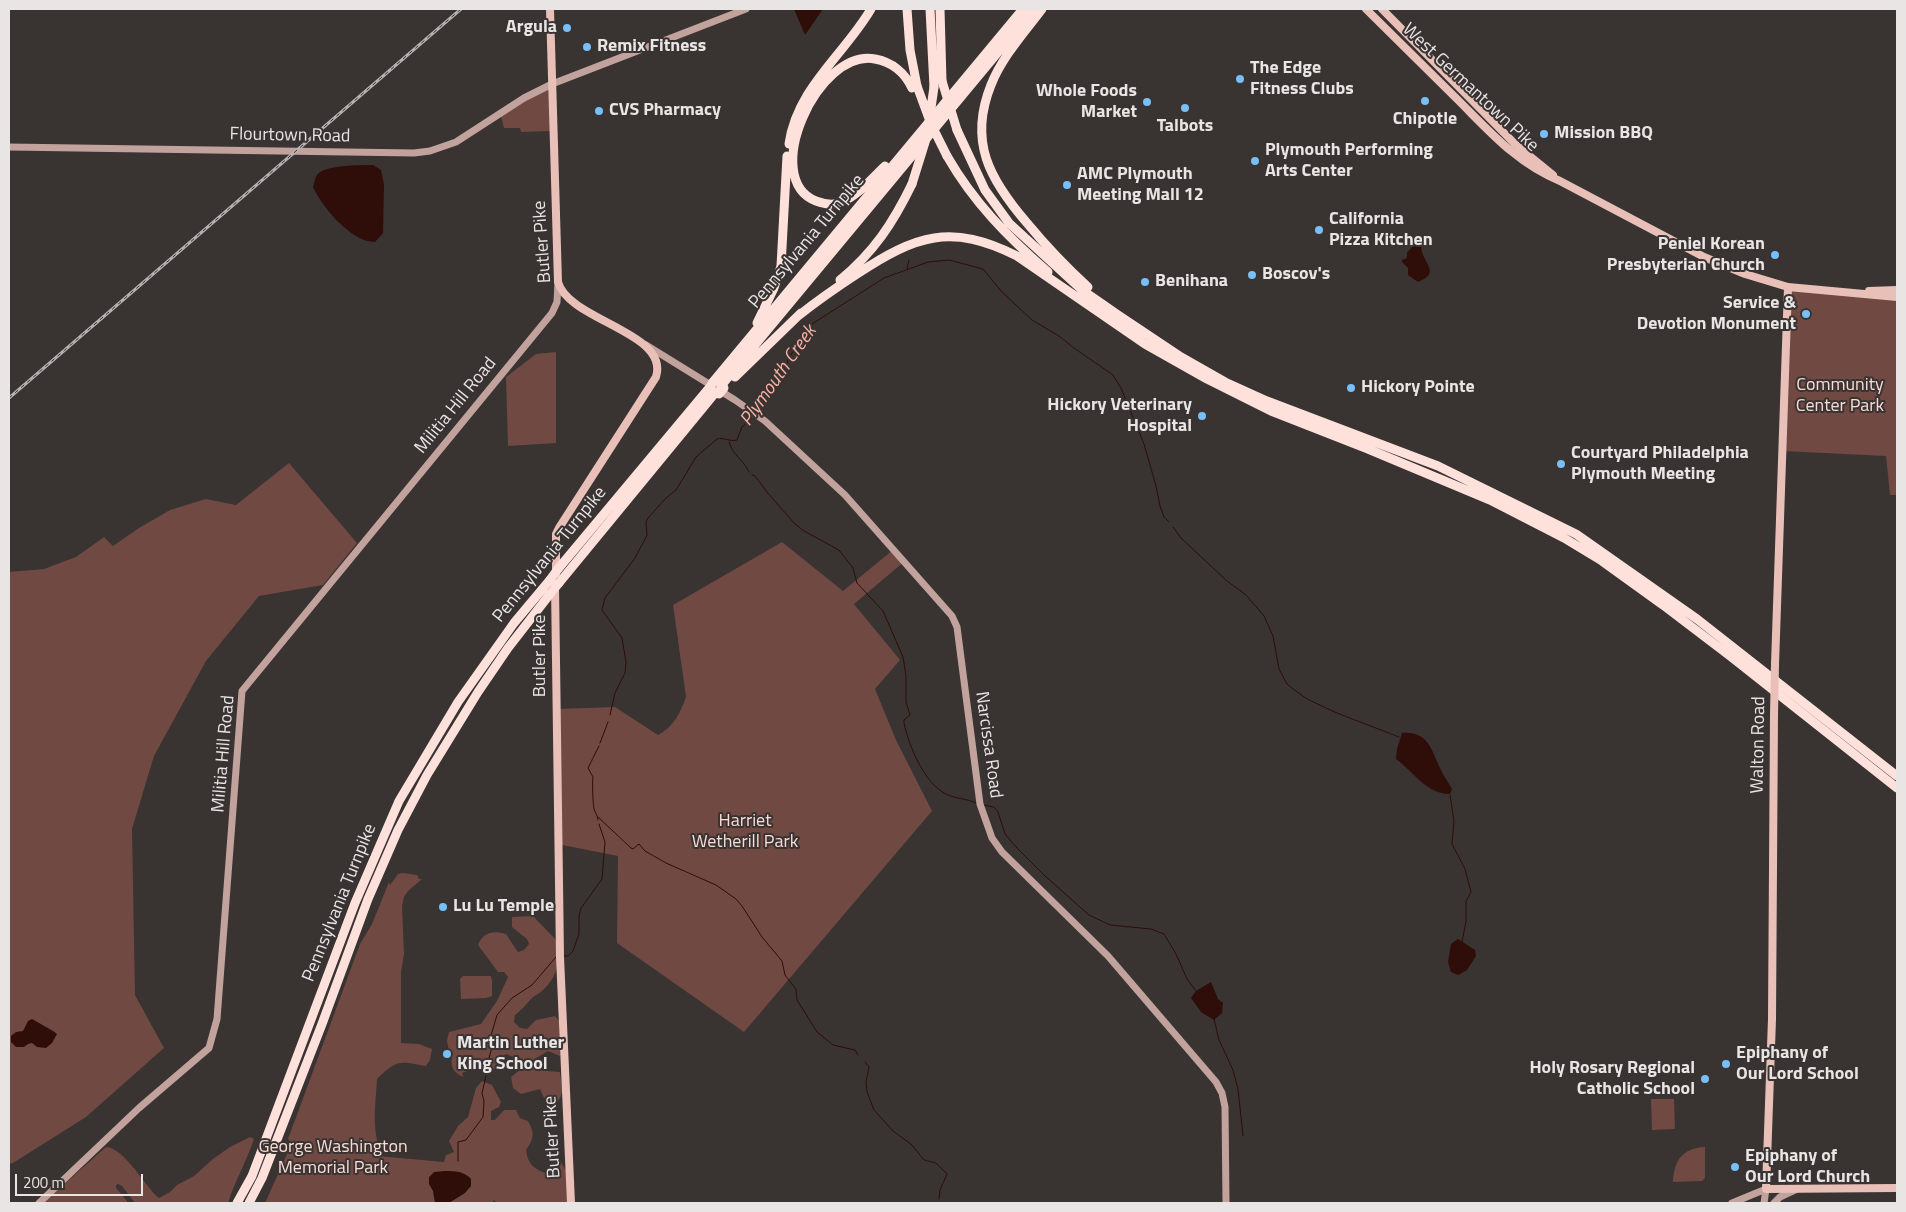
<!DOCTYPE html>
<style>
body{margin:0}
#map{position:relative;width:1906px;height:1212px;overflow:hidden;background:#393332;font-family:"Titillium Web",sans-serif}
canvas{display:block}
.frame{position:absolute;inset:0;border:10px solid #e9e5e5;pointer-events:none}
.scale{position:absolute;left:15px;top:1174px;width:128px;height:22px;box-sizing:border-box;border:2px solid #e9e5e5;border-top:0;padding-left:6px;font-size:15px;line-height:18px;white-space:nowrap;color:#e9e5e5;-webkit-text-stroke:4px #393332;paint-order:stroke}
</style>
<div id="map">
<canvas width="1906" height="1212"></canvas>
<div class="frame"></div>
<div class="scale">200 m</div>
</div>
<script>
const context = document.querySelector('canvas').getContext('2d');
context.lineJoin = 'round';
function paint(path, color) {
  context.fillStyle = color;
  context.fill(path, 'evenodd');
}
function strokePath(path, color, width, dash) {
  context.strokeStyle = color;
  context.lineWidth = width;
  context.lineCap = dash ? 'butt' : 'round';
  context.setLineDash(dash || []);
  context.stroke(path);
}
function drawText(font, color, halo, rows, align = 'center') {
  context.font = font + ' "Titillium Web",sans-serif';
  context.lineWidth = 4;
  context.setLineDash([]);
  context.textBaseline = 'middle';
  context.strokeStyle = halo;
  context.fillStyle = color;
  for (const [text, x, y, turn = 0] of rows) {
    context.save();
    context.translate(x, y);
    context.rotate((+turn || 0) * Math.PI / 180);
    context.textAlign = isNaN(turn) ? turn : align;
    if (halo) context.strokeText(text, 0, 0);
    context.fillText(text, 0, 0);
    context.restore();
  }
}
const green = new Path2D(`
 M 552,84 L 552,131 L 521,132 L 520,128 L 504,128 L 500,113 Z
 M 1788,287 L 1897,297 L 1897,495 L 1890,495 L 1886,456 L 1782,451 Z
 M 556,352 L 556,443 L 508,446 L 506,377 L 536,354 Z
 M 289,463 L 357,543 L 323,585 L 259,596 L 206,661 L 154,756 L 132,829 L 135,995 L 164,1048 L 86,1117 L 13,1163 L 9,1164 L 9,572 L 44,569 L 76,557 L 104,537 L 113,546 L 139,528 L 170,510 L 206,499 L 236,505 Z
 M 782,542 L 843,591 L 894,549 L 905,561 L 854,604 L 900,660 L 875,689 L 896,740 L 932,811 L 744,1032 L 617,943 L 618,856 L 557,844 L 556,709 L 615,707 L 658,735 C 674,726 680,714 686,697 L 673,605 Z
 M 403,873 L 417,875 L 419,879 L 422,879 L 408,891 L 404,897 L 402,906 L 404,954 L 401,972 L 401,1043 L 419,1044 L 432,1049 L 430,1060 L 426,1066 C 400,1061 397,1059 377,1079 C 376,1100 371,1132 381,1150 L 378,1156 L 444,1162 L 446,1155 L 454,1152 L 449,1141 L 458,1126 L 468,1117 L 476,1088 L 482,1081 L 492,1085 L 501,1102 L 499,1107 L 491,1111 L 491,1120 L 495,1120 L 504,1110 L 516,1110 L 520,1118 L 528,1121 C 535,1133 534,1139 526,1150 C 528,1164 533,1168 545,1173 L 558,1157 L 566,1171 L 568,1203 L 497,1203 L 494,1200 L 492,1203 L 265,1203 L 292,1143 L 288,1139 L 360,944 L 372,924 L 389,882 L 390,885 L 398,874 Z
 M 533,916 L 556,940 C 558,964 560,974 542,991 C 539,994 535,995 532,998 C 526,1004 522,1010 515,1015 L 514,1022 L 520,1028 L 527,1029 L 536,1020 L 555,1016 L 559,1021 L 560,1056 L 548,1051 L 528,1063 L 506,1054 L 502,1057 L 503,1067 L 478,1071 L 474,1068 L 462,1073 L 463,1077 C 451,1071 450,1064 453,1053 L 449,1051 L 447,1041 L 449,1032 L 481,1024 L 497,1001 L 508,977 L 504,972 L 498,972 L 478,945 C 483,932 493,930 506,934 L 518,952 L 524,950 L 529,944 L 527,939 L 512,927 L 512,917 Z
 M 463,976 L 491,976 L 492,981 L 492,996 L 486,998 L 461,999 L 460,979 Z
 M 528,1066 L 535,1070 L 560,1072 C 561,1082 565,1095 557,1102 L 544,1098 L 540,1089 L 521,1094 L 513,1088 L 511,1077 L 524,1067 Z
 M 1651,1099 L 1674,1099 L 1675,1129 L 1652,1130 Z
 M 250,1137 L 254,1139 C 247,1160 235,1181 228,1203 L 135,1203 L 122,1186 L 118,1184 L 116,1185 L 116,1188 L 127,1201 L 126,1203 L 43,1203 L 106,1147 C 125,1148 145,1187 159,1198 L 170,1192 L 177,1185 L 194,1176 L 213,1159 L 230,1147 Z
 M 1705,1147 L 1705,1178 L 1702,1181 L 1673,1182 C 1674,1161 1682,1148 1705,1147 Z`);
const water = new Path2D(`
 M 794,9 L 823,9 L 805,35 Z
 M 373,165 L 381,170 L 384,185 L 383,233 L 375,242 C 351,242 322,207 313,187 C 314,183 315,178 317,175 C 323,165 361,165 373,165 Z
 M 1420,240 C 1421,244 1421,248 1422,252 C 1427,267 1439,273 1418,282 L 1408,275 L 1408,268 L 1402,262 L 1402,260 L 1407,258 L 1407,253 L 1412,247 L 1413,243 Z
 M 1402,733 C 1428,731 1431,749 1440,768 C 1443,775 1448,782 1452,789 L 1450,794 C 1426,794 1413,771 1396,759 L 1397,749 Z
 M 1458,939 L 1475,950 L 1476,956 L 1467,970 L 1458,975 L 1451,972 L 1448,962 L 1451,944 Z
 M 1211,982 L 1218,999 L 1223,1003 L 1222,1013 L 1214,1020 L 1201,1012 L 1191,998 L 1196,991 Z
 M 32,1019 L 53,1031 L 57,1034 L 52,1043 L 46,1048 L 37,1047 L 32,1043 L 28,1044 L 24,1047 L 16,1047 L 11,1042 L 11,1036 L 16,1032 L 23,1031 L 28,1021 Z
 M 445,1171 C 455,1171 464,1171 471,1179 L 471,1186 L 465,1193 L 449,1203 L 435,1203 L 433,1191 L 429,1184 L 429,1177 L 434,1172 Z`);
const stream = new Path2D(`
 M 907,269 L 909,260
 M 757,411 L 768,390 L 776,386 L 785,374 L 788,359 L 812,324 L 884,278 L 928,262 L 949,260 L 983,269 L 1002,292 L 1032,320 L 1059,336 L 1074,348 L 1113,375 L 1121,388 L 1144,444 L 1156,486 L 1160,506 L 1164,517 L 1169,522
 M 729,442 C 733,456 744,460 749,472
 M 752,475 L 755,476 L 767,492 L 794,523 L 804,531 L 839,550 L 853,568 L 857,583 L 883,611 L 903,657 L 906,676 L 906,702 L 910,715 L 904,720 L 904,723 C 909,746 924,783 946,794 C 955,799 966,798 976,803
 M 1173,527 L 1181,538 L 1227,581 L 1246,595 L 1264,616 L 1273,636 L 1279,669 L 1287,684 L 1293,689 L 1307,699 L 1337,713 L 1399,737
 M 610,715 L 615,693 L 625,673 L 626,662 L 622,638 L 602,610 L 605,598 L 635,558 L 647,535 L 646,522 L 648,518 L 665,499 L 676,490 L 696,457 L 717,439 C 724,437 729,442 737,440 L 742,427 L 753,416
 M 600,743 L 608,722
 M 1450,795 L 1454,821 L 1452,844 L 1465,869 L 1471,892 L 1466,901 L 1466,921 L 1462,942
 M 983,805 L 994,807 L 998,812 L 1005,834 L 1017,848 L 1044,875 L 1089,915 L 1110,925 L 1151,929 L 1164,934 L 1176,954 L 1187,979 L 1196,991
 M 598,817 L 631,848 L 633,849 L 639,844 L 645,851 L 666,863 L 716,885 L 736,899 L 742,906 L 762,937 L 782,961 L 785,975 L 796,989 L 797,1000 L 817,1032 L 833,1045 L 855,1050 L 858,1055
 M 598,820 C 598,816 595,813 594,809 C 593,805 592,781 593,777 L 588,768 L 599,746
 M 564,956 L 568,956 L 573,951 L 579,934 L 579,916 L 581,908 L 602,879 L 605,842 L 599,824
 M 1214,1019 L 1219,1040 L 1233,1070 L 1238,1089 L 1243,1136
 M 865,1062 L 869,1067 L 866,1082 L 867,1092 L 874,1110 L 893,1131 L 912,1145 L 924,1160 L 936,1163 L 947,1174 L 940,1190 L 939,1199
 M 485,1066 L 489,1058 L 492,1047 L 490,1039 L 497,1015 L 512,998 L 532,985 L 556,957
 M 458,1161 L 458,1142 L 466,1140 L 483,1117 L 484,1101 L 482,1093 L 486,1076`);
const secondary = new Path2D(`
 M 9,147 L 414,153 L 430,151 L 456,142 L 524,98 L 552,84 L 746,9
 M 646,345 L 735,400 L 765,421 L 845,495 L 952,616 L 957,627 L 980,804 L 992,838 L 1002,852 L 1108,956 L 1216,1082 L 1222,1093 L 1225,1107 L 1226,1203
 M 39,1203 L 139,1108 L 209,1048 L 217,1019 L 242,691 L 552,313 L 557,302 L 558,282
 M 1732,1203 L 1766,1189
 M 1764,1203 L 1766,1189
 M 1774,1203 L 1780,1197 L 1797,1189`);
const primary = new Path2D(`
 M 550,9 L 558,282 C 569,321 670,332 656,377 L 559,528 L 556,534 L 556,574
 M 1366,9 C 1397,40 1428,70 1459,101 C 1490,132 1518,164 1560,181 L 1704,257 L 1745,274 L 1788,287 L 1897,297
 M 1382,9 L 1515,144 L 1553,175
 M 1869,291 L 1897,290
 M 555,586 L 560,957 L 571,1203
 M 1775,664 L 1788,287
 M 1774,715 L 1772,1019 L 1766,1189 L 1897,1188`);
const highway = new Path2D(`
 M 907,9 L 910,50 L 917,86
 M 930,9 L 934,87
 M 940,9 L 942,81
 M 1042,9 C 1024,33 1002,57 991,85 C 968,142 990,180 1027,223 C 1046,246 1066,267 1088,287
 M 957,130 L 985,190 L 1009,223 L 1082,290 L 1118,315 L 1181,357 L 1225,382 L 1267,401 L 1438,466 L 1576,534 L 1697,619 L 1897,776
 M 789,144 C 797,88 844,55 871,9
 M 947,156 C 974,203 1008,237 1048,272
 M 885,166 C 872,178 859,195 842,202 C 833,206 824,204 816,201 C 759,179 818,48 875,59 C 892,62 905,73 912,88
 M 840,280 C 874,252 893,223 912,184
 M 798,316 C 817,301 837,287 857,274 C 916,235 951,223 1017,256 L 1145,344 L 1207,379 L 1271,411 L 1368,449 L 1490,500 L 1564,538 L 1602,561 L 1663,605 L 1730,656 L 1897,788
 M 757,323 L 774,288 L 781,266 L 787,156
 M 735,377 L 801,313
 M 713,382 L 1023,9
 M 721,386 L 1034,9
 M 558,569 L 710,387
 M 559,583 L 716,392
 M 237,1203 L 252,1176 L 355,903 L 399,801 L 458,702 L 514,623 L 550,580
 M 249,1203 L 262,1178 L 322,1024 L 368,899 L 398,830 L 427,775 L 478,692 L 508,648 L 550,594`);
const rail = new Path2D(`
 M 9,398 L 461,9`);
const primaryBridge = new Path2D(`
 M 1774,715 L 1775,664`);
const highwayBridge = new Path2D(`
 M 942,81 L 957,130
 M 917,86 L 931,124 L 947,156
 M 912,184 L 927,136 L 934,87
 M 710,387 L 713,382
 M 719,394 L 724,388
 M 550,580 L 558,569
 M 550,594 L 559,583`);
const markers = [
 [567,28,5,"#78bff7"],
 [587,47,5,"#78bff7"],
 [1240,79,5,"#78bff7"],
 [1425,101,5,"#78bff7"],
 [1147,102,5,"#78bff7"],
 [1185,108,5,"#78bff7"],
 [599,111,5,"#78bff7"],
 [1544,134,5,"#78bff7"],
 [1255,161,5,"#78bff7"],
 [1067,185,5,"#78bff7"],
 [1319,230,5,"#78bff7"],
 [1775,255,5,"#78bff7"],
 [1252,275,5,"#78bff7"],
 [1145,282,5,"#78bff7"],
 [1806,314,5,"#78bff7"],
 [1351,388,5,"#78bff7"],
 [1202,416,5,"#78bff7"],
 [1561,464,5,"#78bff7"],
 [443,907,5,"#78bff7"],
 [447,1054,5,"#78bff7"],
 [1726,1064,5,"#78bff7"],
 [1705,1079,5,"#78bff7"],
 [1735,1167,5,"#78bff7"]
];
const poiNames = [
 ["Argula",557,28,"right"],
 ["Remix Fitness",597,47],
 ["The Edge",1250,69],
 ["Fitness Clubs",1250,90],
 ["Whole Foods",1137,92,"right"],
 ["Market",1137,113,"right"],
 ["CVS Pharmacy",609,111],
 ["Chipotle",1425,120,"center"],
 ["Talbots",1185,127,"center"],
 ["Mission BBQ",1554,134],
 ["Plymouth Performing",1265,151],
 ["Arts Center",1265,172],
 ["AMC Plymouth",1077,175],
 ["Meeting Mall 12",1077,196],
 ["California",1329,220],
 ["Pizza Kitchen",1329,241],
 ["Peniel Korean",1765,245,"right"],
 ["Presbyterian Church",1765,266,"right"],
 ["Boscov's",1262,275],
 ["Benihana",1155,282],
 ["Service &",1796,304,"right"],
 ["Devotion Monument",1796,325,"right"],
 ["Hickory Pointe",1361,388],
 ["Hickory Veterinary",1192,406,"right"],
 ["Hospital",1192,427,"right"],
 ["Courtyard Philadelphia",1571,454],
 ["Plymouth Meeting",1571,475],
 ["Lu Lu Temple",453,907],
 ["Martin Luther",457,1044],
 ["King School",457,1065],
 ["Epiphany of",1736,1054],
 ["Our Lord School",1736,1075],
 ["Holy Rosary Regional",1695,1069,"right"],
 ["Catholic School",1695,1090,"right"],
 ["Epiphany of",1745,1157],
 ["Our Lord Church",1745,1178]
];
const streetNames = [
 ["West Germantown Pike",1470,88,43],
 ["Flourtown Road",290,136,1],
 ["Butler Pike",543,242,-94],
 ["Pennsylvania Turnpike",807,242,-50],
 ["Militia Hill Road",456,406,-51],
 ["Pennsylvania Turnpike",550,555,-51],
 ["Butler Pike",541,656,-90],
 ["Narcissa Road",988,745,82],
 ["Walton Road",1759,745,-89],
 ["Militia Hill Road",224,754,-85],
 ["Pennsylvania Turnpike",340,903,-68],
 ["Butler Pike",553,1137,-93]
];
const parkNames = [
 ["Community",1840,386],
 ["Center Park",1840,407],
 ["Harriet",745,822],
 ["Wetherill Park",745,843],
 ["George Washington",333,1148],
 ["Memorial Park",333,1169]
];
const waterNames = [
 ["Plymouth Creek",779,376,-55]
];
paint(green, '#6f4942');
paint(water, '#2f0d08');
strokePath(stream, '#2f0d08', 1);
strokePath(secondary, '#c2a29c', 7);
strokePath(primary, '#e9c0b8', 8);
strokePath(highway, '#ffe1db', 9);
strokePath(rail, '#b7b2b2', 3);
strokePath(rail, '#393332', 1, [4]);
strokePath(primaryBridge, '#e9c0b8', 8);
strokePath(highwayBridge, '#ffe1db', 9);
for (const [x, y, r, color] of markers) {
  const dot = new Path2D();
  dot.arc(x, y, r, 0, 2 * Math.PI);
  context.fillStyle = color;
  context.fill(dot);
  strokePath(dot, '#393332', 2);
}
drawText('bold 18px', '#e9e5e5', '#393332', poiNames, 'left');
drawText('18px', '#e9e5e5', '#393332', streetNames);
drawText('18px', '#fadcd6', '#393332', parkNames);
drawText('italic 19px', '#fbb2a5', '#393332', waterNames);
</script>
